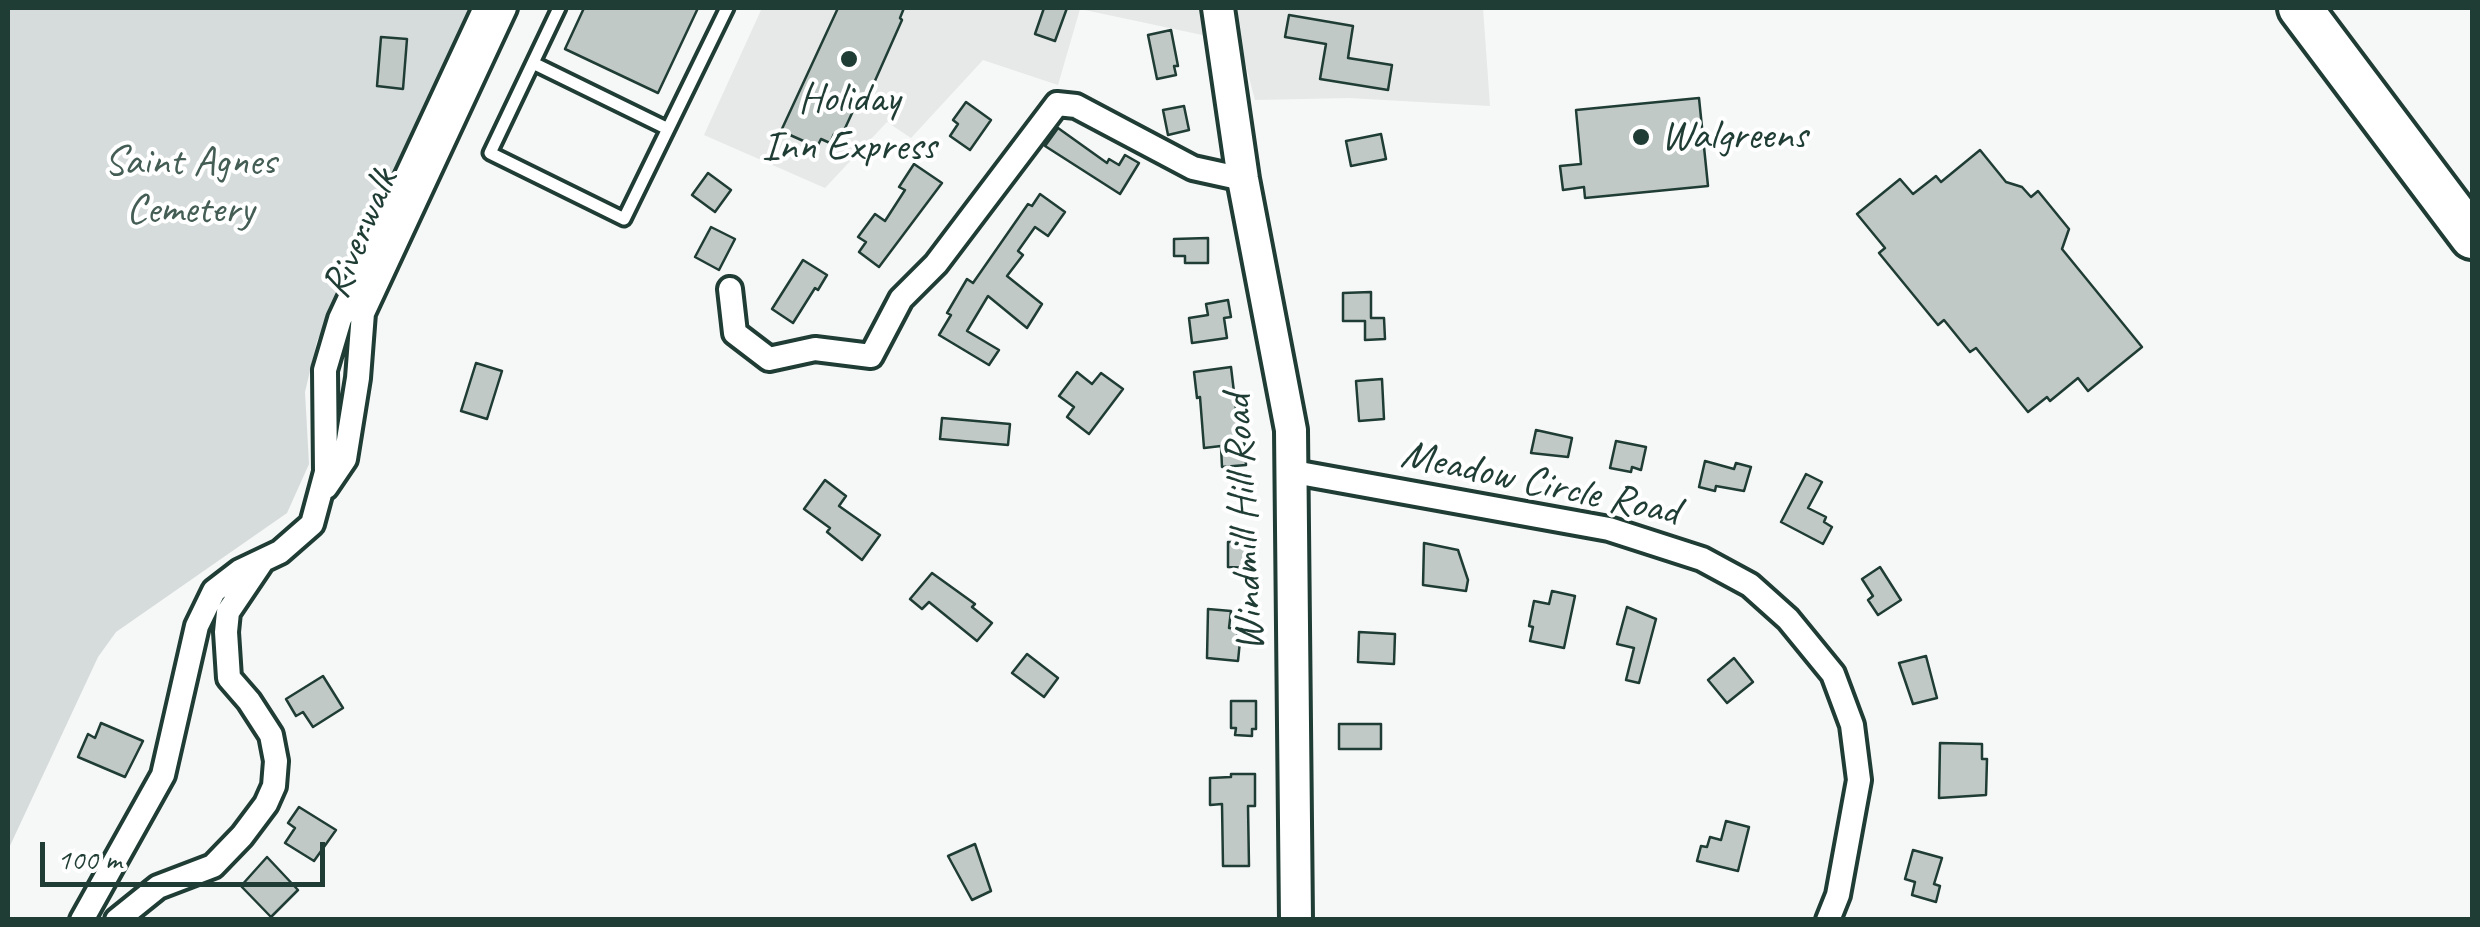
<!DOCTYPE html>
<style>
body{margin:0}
#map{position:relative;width:2480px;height:927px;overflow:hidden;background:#f6f7f7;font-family:Caveat,sans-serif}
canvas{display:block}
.frame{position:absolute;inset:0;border:10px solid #1f3d34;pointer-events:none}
.scale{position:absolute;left:40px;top:842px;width:285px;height:45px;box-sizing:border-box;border:5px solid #1f3d34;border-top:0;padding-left:12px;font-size:30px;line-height:35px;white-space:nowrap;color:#1f3d34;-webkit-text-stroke:8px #fff;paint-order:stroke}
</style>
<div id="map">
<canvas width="2480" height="927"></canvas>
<div class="frame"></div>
<div class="scale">100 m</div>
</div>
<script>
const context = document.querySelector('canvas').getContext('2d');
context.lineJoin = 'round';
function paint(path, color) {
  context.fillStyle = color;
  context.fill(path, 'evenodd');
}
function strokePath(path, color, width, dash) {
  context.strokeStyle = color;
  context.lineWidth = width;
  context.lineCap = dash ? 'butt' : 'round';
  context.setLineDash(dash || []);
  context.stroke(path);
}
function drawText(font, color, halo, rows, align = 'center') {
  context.font = font + ' Caveat,sans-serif';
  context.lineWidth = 8;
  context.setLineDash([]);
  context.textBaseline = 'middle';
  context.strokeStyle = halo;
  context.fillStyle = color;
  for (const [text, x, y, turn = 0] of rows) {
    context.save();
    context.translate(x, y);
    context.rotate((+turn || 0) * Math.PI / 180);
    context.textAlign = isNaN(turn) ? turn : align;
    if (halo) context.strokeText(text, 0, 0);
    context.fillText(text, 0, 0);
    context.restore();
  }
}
const built = new Path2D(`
 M 762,8 L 1483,8 L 1490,106 L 1349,98 L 1255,100 L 1240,43 L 1080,9 L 1058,85 L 983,60 L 911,138 L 887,122 L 825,188 L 704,135 Z`);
const green = new Path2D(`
 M 8,8 L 474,8 L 317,341 L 305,392 L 309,464 L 287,513 L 116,632 L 98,657 L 8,850 Z`);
const building = new Path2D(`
 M 584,8 L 698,8 L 658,93 L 565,49 Z
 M 838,8 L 904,8 L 900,18 L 902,20 L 866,101 L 859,98 L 841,137 L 834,134 L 830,143 L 821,139 L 817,147 L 781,131 Z
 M 1044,8 L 1067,8 L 1055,41 L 1035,34 Z
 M 1289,15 L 1353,26 L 1348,58 L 1392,65 L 1388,90 L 1320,79 L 1326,44 L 1285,37 Z
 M 1171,30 L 1178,66 L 1174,66 L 1176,75 L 1157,79 L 1148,35 Z
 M 381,37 L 407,39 L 403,89 L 377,86 Z
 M 1699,98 L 1708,186 L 1585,198 L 1584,187 L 1563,190 L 1560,166 L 1581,164 L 1576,110 Z
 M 966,102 L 991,120 L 970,150 L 950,136 L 958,124 L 953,120 Z
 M 1184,106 L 1189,130 L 1168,135 L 1163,110 Z
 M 1058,128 L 1107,163 L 1109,159 L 1119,165 L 1125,155 L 1139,163 L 1120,194 L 1045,146 Z
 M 1381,134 L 1386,159 L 1351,166 L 1346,141 Z
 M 1980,150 L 2006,182 L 2022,187 L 2031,197 L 2038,191 L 2069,229 L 2062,249 L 2142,347 L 2088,391 L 2078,378 L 2050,401 L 2047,397 L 2028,412 L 1976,348 L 1970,352 L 1944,320 L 1938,325 L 1879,253 L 1885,248 L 1857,214 L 1900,179 L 1913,194 L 1936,176 L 1941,182 Z
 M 914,164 L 942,183 L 879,267 L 859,252 L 866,242 L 858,237 L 875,214 L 885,221 L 905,190 L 899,187 Z
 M 708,173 L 731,190 L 715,212 L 692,195 Z
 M 1040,194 L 1065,212 L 1048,236 L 1035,227 L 1018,251 L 1023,255 L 1007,276 L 1042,304 L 1027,328 L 988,296 L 967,331 L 999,350 L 989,365 L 939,335 L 951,315 L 947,313 L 967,279 L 973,283 L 1028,204 L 1032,206 Z
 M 711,227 L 735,239 L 719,270 L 695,257 Z
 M 1208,238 L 1208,263 L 1185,263 L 1185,256 L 1174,256 L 1174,239 Z
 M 803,260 L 827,275 L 818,290 L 815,288 L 793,323 L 772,309 Z
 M 1371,292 L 1371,318 L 1384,318 L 1385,339 L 1365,340 L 1365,321 L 1343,321 L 1343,293 Z
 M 1228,300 L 1231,317 L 1224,318 L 1227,338 L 1192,343 L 1189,318 L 1208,315 L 1206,304 Z
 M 476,363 L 502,371 L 487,419 L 461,411 Z
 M 1231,367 L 1236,409 L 1242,409 L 1246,465 L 1222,467 L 1221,446 L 1204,448 L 1200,397 L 1197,398 L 1194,372 Z
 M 1077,372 L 1092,384 L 1101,373 L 1123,389 L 1089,434 L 1067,417 L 1074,407 L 1059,396 Z
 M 1382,379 L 1384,419 L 1359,421 L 1356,381 Z
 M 942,418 L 1010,424 L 1008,445 L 940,439 Z
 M 1536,430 L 1572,438 L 1568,457 L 1531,453 Z
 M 1616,441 L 1646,447 L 1641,470 L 1632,467 L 1631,472 L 1610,468 Z
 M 1705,461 L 1734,469 L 1736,463 L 1751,467 L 1744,491 L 1716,486 L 1715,491 L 1699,487 Z
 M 1806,474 L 1822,482 L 1808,508 L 1826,517 L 1824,522 L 1832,527 L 1823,544 L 1781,522 Z
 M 825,480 L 846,496 L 839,506 L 880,535 L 862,560 L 827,532 L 830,528 L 804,509 Z
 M 1237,533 L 1254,534 L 1253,568 L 1228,567 L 1228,542 L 1237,542 Z
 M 1424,543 L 1458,550 L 1468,580 L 1466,591 L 1423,585 Z
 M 1880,567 L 1901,600 L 1878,615 L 1868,600 L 1873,596 L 1862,579 Z
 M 932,573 L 975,604 L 972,607 L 992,623 L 977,641 L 929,602 L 922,609 L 910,599 Z
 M 1552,591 L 1575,596 L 1564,648 L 1530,641 L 1533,627 L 1529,626 L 1534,601 L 1549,604 Z
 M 1627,607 L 1656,619 L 1639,683 L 1626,680 L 1634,648 L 1617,644 Z
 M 1208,609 L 1231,611 L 1229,628 L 1238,629 L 1237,641 L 1240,641 L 1238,661 L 1207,658 Z
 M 1359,632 L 1395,634 L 1394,664 L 1358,662 Z
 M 1027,654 L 1058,678 L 1044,697 L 1012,673 Z
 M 1926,656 L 1937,698 L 1913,704 L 1899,663 Z
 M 1734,658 L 1753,682 L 1727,703 L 1708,680 Z
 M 323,676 L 343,708 L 313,727 L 303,712 L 296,716 L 286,699 Z
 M 1231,701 L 1256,701 L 1256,729 L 1252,729 L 1252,736 L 1235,735 L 1236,728 L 1231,728 Z
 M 101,723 L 143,741 L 125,777 L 78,757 L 88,734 L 95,738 Z
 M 1339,724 L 1381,724 L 1381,749 L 1339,749 Z
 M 1940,743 L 1982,744 L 1982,759 L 1987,759 L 1986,795 L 1939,798 Z
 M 1231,774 L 1255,774 L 1255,806 L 1248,806 L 1249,866 L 1223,866 L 1222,804 L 1210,805 L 1210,778 L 1231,777 Z
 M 299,807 L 336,830 L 314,861 L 285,843 L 295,828 L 288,823 Z
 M 1726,821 L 1749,827 L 1738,871 L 1697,861 L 1701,846 L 1707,847 L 1710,837 L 1721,840 Z
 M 975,844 L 991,891 L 972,900 L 948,856 Z
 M 1913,850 L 1942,858 L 1934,884 L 1940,886 L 1936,902 L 1912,895 L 1915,882 L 1905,879 Z
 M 267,857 L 298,890 L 271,917 L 241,886 Z`);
const service = new Path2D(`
 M 559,8 L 490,153 L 624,219 L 727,8
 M 533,63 L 668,129`);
const minor = new Path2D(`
 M 730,289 L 735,333 L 769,359 L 815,349 L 871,356 L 901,299 L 936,264 L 1057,104 L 1076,106 L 1193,168 L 1243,179
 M 1294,472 L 1609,529 L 1702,559 L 1750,585 L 1788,619 L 1833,674 L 1852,725 L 1859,780 L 1838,895 L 1828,920
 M 326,487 L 345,459 L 358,378 L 363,313 L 505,8
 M 82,920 L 163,775 L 197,626 L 214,591 L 240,571 L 280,552 L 312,524 L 326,472 L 325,370 L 340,319 L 485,8
 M 117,920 L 158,887 L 213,866 L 242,836 L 266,804 L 274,786 L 276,761 L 271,735 L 249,701 L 229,678 L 226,632 L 228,612 L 261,563`);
const tertiary = new Path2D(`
 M 1218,8 L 1243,179 L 1291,430 L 1296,920`);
const motorway = new Path2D(`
 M 2300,8 L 2472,237`);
const markers = [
 [849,59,10,"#1f3d34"],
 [1641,137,10,"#1f3d34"]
];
const poiNames = [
 ["Holiday",849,100],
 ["Inn Express",849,148],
 ["Walgreens",1661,137,"left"]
];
const parkNames = [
 ["Saint Agnes",190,163],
 ["Cemetery",190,211]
];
const streetNames = [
 ["Riverwalk",361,234,-67],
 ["Meadow Circle Road",1540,484,12],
 ["Windmill Hill Road",1245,523,-93]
];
paint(built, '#e6e9e8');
paint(green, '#d6dcdb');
paint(building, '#c0c9c6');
strokePath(building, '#1f3d34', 2.5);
strokePath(service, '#1f3d34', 19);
strokePath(minor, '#1f3d34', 30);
strokePath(tertiary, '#1f3d34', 38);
strokePath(motorway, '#1f3d34', 50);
strokePath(service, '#fff', 11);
strokePath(minor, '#fff', 22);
strokePath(tertiary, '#fff', 30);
strokePath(motorway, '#fff', 42);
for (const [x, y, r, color] of markers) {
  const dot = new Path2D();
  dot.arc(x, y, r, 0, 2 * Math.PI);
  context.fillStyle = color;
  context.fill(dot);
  strokePath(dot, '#fff', 4);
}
drawText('42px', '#1f3d34', '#fff', poiNames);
drawText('42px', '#445d55', '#fff', parkNames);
drawText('42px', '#1f3d34', '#fff', streetNames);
</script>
